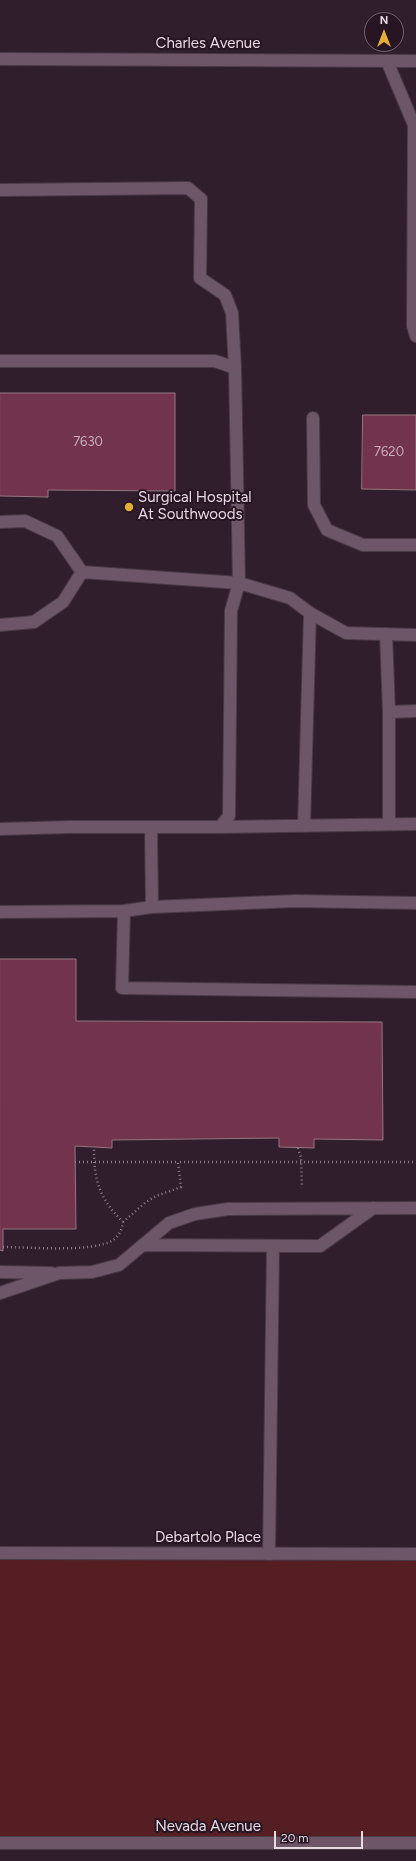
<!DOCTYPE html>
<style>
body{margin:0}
#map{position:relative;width:416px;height:1861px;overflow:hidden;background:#311e2d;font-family:Figtree,sans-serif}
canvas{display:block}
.north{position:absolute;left:364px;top:12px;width:40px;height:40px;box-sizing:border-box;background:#271523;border:1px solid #746470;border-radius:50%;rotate:0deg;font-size:11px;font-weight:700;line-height:16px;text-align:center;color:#e7dae3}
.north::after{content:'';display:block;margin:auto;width:14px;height:18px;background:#e4ad35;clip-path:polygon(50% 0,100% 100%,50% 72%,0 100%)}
.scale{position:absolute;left:274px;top:1831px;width:89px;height:18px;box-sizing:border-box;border:2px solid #e7dae3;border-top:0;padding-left:5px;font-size:12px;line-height:14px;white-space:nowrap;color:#e7dae3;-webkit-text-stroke:3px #271523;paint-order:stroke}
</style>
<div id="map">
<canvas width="416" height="1861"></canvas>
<div class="north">N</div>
<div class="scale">20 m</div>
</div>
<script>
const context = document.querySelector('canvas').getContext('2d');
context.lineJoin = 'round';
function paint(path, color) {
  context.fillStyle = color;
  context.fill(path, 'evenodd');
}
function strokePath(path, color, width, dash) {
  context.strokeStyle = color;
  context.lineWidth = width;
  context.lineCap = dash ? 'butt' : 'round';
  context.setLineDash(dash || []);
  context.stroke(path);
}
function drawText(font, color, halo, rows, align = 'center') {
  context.font = font + ' Figtree,sans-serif';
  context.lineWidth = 4;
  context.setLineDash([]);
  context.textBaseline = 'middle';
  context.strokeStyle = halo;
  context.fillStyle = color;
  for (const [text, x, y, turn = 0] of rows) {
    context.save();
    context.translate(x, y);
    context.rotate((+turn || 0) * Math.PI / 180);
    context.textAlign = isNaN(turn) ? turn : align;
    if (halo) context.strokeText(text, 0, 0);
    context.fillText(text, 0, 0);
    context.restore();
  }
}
const green = new Path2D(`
 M 0,1553 L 416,1554 L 416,1843 L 0,1843 Z`);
const building = new Path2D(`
 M 0,393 L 175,393 L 175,491 L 48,490 L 48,497 L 0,496 Z
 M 363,415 L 416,415 L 416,490 L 362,489 Z
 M 0,959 L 76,959 L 76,1021 L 382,1022 L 383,1140 L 314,1139 L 314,1148 L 279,1147 L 279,1138 L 112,1140 L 112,1148 L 75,1146 L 76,1229 L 3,1229 L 3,1251 L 0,1250 Z`);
const path = new Path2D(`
 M 298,1148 L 301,1158 L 302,1187
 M 75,1162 L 178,1162
 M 123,1222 L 146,1202 L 156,1196 L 181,1187 L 178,1162 L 416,1162
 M 3,1247 C 28,1247 93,1253 113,1240 C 119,1236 122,1230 123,1222 C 99,1198 94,1181 94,1147`);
const service = new Path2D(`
 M 387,61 L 414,125 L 413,326 L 416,336
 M 0,190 L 188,188 L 201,199 L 200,278 L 225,295 L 232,313 L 235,368
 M 0,361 L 215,361 L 235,368 L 239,583 L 231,611 L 229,816 L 220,827 L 70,827 L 0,829
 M 313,418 L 314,505 L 327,530 L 363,545 L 416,545
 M 0,522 L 25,521 L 57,536 L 82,572 L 63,602 L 34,622 L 0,625
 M 82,572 L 239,583
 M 386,634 L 389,712
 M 389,824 L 389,712 L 416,711
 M 304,826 L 310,613
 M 151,827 L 152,907
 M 220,827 L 416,824
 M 124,911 L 122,988 L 416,992
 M 0,912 L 124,911 L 152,907 L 295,901 L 416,903
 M 143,1245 L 320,1246 L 373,1208
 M 0,1272 L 51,1273
 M 0,1293 L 59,1273 L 92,1272 L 119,1265 L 169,1223 L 195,1214 L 228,1209 L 416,1208
 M 269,1554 L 273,1246`);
const minor = new Path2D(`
 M 239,583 L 290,598 L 310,613 L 346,633 L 416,635
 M 0,1553 L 416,1554
 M 0,1843 L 416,1843`);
const tertiary = new Path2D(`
 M 0,59 L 416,61`);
const markers = [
 [129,507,5,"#e4ad35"]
];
const numberNames = [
 ["7630",88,442],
 ["7620",389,452]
];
const streetNames = [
 ["Charles Avenue",208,44],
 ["Debartolo Place",208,1538],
 ["Nevada Avenue",208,1827]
];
const poiNames = [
 ["Surgical Hospital",138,498],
 ["At Southwoods",138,515]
];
paint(green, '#541e22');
paint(building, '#72344c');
strokePath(building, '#947780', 1);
strokePath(service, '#4a3a46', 14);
strokePath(minor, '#4a3a46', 14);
strokePath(tertiary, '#4a3a46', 14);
strokePath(path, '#8f7f8b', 2.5, [1, 3]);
strokePath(service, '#6d5667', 12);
strokePath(minor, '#6d5667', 12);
strokePath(tertiary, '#6d5667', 12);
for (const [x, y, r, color] of markers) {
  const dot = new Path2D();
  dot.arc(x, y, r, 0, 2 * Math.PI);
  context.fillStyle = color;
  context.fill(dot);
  strokePath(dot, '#271523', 1.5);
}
drawText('13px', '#cab0bd', null, numberNames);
drawText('15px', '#e7dae3', '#271523', streetNames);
drawText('15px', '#e7dae3', '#271523', poiNames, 'left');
</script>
